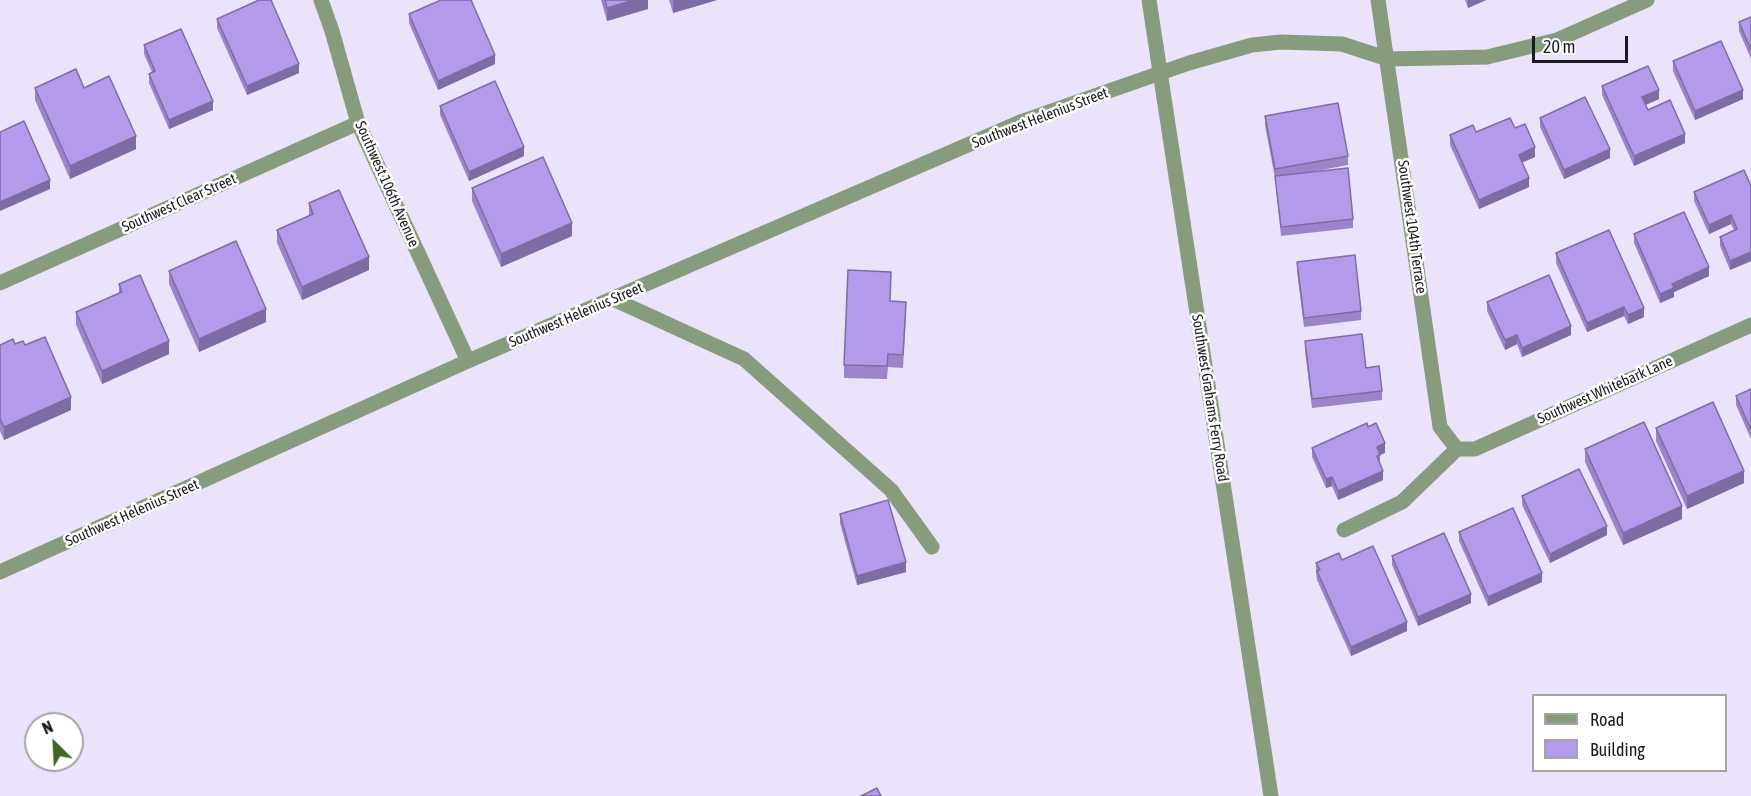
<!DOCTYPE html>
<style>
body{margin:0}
#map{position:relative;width:1751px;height:796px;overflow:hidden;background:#eae3fb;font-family:"Asap Condensed",sans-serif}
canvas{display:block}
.legend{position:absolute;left:1532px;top:694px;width:195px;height:78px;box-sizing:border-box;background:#fff;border:2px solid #a4a3a6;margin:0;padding:8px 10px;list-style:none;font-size:18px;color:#1b1921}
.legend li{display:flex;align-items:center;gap:12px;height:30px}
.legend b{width:30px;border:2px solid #a4a3a6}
.north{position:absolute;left:24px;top:712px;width:60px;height:60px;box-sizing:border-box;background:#fff;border:2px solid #a4a3a6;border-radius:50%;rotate:336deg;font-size:16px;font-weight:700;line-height:24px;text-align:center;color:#1b1921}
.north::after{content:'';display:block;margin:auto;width:21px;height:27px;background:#3d6723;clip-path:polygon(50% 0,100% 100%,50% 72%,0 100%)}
.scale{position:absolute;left:1532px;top:36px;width:96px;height:27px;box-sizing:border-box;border:3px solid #1b1921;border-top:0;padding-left:8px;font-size:18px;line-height:21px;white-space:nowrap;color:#1b1921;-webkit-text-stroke:4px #fff;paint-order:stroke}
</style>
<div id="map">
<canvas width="1751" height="796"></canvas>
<ul class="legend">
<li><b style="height:8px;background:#879c7c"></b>Road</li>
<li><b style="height:16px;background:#b49aea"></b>Building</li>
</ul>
<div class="north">N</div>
<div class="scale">20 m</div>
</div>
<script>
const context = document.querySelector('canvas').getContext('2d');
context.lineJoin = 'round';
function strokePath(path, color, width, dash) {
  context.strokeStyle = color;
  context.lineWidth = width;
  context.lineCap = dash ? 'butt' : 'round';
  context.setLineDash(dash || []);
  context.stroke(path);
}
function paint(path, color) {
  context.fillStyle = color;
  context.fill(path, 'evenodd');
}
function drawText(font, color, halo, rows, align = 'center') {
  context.font = font + ' "Asap Condensed",sans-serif';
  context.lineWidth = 5;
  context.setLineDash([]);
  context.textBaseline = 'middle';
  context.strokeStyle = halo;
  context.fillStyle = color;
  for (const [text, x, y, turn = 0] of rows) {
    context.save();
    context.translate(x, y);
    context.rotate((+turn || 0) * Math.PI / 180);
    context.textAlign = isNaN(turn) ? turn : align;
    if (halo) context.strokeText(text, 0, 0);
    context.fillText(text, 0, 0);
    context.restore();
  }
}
const minor = new Path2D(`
 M 321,0 L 332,31 L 358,123 L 468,361
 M 1149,0 L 1271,796
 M 1378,0 L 1440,427 L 1457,449
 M 0,283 L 358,123
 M 613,299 L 744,359 L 891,490 L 932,547
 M 1457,449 L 1475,449 L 1751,325
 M 1344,530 L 1402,502 L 1457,449
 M 0,572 L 468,361 L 1023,121 L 1189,63 L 1252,45 L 1281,42 L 1342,44 L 1388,59 L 1487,57 L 1557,40 L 1647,0`);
const wall = new Path2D(`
 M 601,0 L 648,0 L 648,9 L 607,21 Z
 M 669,0 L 717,0 L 673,13 Z
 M 1465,0 L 1486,0 L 1468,8 Z
 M 409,14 L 495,64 L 438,90 L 409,23 Z
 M 1751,17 L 1751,59 L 1739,31 L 1739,22 Z
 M 217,19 L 299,73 L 247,95 L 217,28 Z
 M 144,45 L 213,110 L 169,129 L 149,83 L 149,74 L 152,72 L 144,54 Z
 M 1673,61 L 1743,99 L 1695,120 L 1673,71 Z
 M 1602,86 L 1659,99 L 1646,105 L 1648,110 L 1685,143 L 1634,166 L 1602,95 Z
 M 35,88 L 84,88 L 136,149 L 70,179 L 35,100 Z
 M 440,106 L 524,156 L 469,181 L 440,115 Z
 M 1265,116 L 1348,156 L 1348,165 L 1305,173 L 1353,219 L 1353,228 L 1281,236 L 1275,178 L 1265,125 Z
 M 1540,118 L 1610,158 L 1564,179 L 1540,127 Z
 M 1515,128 L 1535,157 L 1522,162 L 1529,187 L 1479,209 L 1450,145 L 1450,135 Z
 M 1751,186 L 1751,261 L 1730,270 L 1720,246 L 1720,237 L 1734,230 L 1731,224 L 1709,234 L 1694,201 L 1694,192 Z
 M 472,188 L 572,236 L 501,267 L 472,201 Z
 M 309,203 L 369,270 L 302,300 L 277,243 L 277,230 L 309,216 Z
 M 1634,234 L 1709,276 L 1674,292 L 1674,297 L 1660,303 L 1634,243 Z
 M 1556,253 L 1644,317 L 1628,324 L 1624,316 L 1587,332 L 1556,263 Z
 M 1297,262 L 1361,311 L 1361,320 L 1304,327 L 1297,271 Z
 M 169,271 L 266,322 L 199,352 L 169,284 Z
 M 891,272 L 890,301 L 906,315 L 903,368 L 888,367 L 887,379 L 844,378 L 844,365 Z
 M 119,284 L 169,354 L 102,384 L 76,325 L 76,312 L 119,293 Z
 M 1487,302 L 1571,335 L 1522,357 L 1517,344 L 1505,350 L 1487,311 Z
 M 1305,341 L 1366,368 L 1382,391 L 1382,400 L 1312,408 L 1305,350 Z
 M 15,344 L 25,345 L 71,410 L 4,440 L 0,431 L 0,345 Z
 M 1751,389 L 1751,439 L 1736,405 L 1736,396 Z
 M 1368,427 L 1385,453 L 1380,455 L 1380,464 L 1383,480 L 1338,500 L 1332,486 L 1326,488 L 1312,457 L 1312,448 Z
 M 1656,428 L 1744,483 L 1687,509 L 1656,441 Z
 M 1585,449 L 1682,519 L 1623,545 L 1585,462 Z
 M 1522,496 L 1607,535 L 1550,563 L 1522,505 Z
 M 840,514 L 906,572 L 857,585 L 840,523 Z
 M 1459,532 L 1542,582 L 1488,606 L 1459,541 Z
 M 1392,556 L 1471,603 L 1418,626 L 1392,565 Z
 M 1342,560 L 1407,631 L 1351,656 L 1317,580 L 1316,572 L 1316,563 Z`);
const shadedWall = new Path2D(`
 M 634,0 L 648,0 L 648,9 L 607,21 L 607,8 Z
 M 675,0 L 717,0 L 673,13 L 673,1 Z
 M 1468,0 L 1486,0 L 1468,8 Z
 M 495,55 L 495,64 L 438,90 L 438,81 Z
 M 299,64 L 299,73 L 247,95 L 247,86 Z
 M 1659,90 L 1659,99 L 1642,106 L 1642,97 Z
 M 1743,90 L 1743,99 L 1695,120 L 1695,111 Z
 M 213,101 L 213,110 L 169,129 L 169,120 Z
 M 1685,134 L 1685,143 L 1634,166 L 1634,156 Z
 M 136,136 L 136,149 L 70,179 L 70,166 Z
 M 524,147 L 524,156 L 469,181 L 469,172 Z
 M 1535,147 L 1535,157 L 1519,164 L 1519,155 Z
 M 1610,149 L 1610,158 L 1564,179 L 1564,170 Z
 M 1529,178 L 1529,187 L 1479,209 L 1479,200 Z
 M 50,180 L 50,189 L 0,211 L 0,202 Z
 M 1731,215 L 1731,224 L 1709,234 L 1709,225 Z
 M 572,223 L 572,236 L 501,267 L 501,254 Z
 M 1751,252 L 1751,261 L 1730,270 L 1730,261 Z
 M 369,257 L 369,270 L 302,300 L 302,287 Z
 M 1709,267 L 1709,276 L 1674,292 L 1674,297 L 1660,303 L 1660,294 L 1672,284 Z
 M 1624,307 L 1624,316 L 1587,332 L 1587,323 Z
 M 1644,308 L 1644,317 L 1628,324 L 1628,315 Z
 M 266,309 L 266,322 L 199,352 L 199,339 Z
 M 1571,326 L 1571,335 L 1522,357 L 1522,348 Z
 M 1517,335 L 1517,344 L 1505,350 L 1505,340 Z
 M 169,341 L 169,354 L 102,384 L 102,371 Z
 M 71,397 L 71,410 L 4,440 L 4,427 Z
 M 1385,443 L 1385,453 L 1377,456 L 1377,447 Z
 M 1383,471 L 1383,480 L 1338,500 L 1338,491 Z
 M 1744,471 L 1744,483 L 1687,509 L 1687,496 Z
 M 1332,477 L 1332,486 L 1326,488 L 1326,479 Z
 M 1682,506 L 1682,519 L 1623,545 L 1623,533 Z
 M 1607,526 L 1607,535 L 1550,563 L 1550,554 Z
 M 906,562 L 906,572 L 857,585 L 857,576 Z
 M 1542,573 L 1542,582 L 1488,606 L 1488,597 Z
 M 1471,594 L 1471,603 L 1418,626 L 1418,617 Z
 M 1407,622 L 1407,631 L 1351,656 L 1351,647 Z`);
const building = new Path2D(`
 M 259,0 L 271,0 L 299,64 L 247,86 L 217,19 Z
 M 441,0 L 471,0 L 495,55 L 438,81 L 409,14 Z
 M 605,0 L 634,0 L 607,8 Z
 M 1751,17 L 1751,50 L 1739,22 Z
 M 181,29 L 213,101 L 169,120 L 149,74 L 155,71 L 144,45 Z
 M 1721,41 L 1743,90 L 1695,111 L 1673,61 Z
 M 1648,66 L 1659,90 L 1642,97 L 1648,110 L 1670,100 L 1685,134 L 1634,156 L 1602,86 Z
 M 76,69 L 84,88 L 109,76 L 136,136 L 70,166 L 35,88 Z
 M 495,81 L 524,147 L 469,172 L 440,106 Z
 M 1585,97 L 1610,149 L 1564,170 L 1540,118 Z
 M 1338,103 L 1348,156 L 1275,169 L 1265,116 Z
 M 1510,118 L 1515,128 L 1525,124 L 1535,147 L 1519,155 L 1529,178 L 1479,200 L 1450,135 L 1473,125 L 1476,132 Z
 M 24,121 L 50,180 L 0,202 L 0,132 Z
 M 543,157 L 572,223 L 501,254 L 472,188 Z
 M 1348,168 L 1353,219 L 1281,227 L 1275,176 Z
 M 1744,170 L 1751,186 L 1751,252 L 1730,261 L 1720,237 L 1737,229 L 1731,215 L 1709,225 L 1694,192 Z
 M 339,190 L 369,257 L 302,287 L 277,230 L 313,214 L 309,203 Z
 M 1684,212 L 1709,267 L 1672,284 L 1674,288 L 1660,294 L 1634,234 Z
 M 1609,230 L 1644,308 L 1628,315 L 1624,307 L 1587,323 L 1556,253 Z
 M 236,241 L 266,309 L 199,339 L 169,271 Z
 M 1355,255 L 1361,311 L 1304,318 L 1297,262 Z
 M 848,270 L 891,272 L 890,301 L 906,302 L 903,355 L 888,354 L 887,366 L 844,365 Z
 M 140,275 L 169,341 L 102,371 L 76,312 L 122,292 L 119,284 Z
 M 1549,275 L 1571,326 L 1522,348 L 1517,335 L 1505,340 L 1487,302 Z
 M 1362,334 L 1366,368 L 1379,366 L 1382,391 L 1312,399 L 1305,341 Z
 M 45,337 L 71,397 L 4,427 L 0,419 L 0,345 L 13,339 L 15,344 L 23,341 L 25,345 Z
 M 1751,389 L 1751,430 L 1736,396 Z
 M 1713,402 L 1744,471 L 1687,496 L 1656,428 Z
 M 1644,422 L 1682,506 L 1623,533 L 1585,449 Z
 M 1367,423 L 1368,427 L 1376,423 L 1385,443 L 1377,447 L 1380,455 L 1377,456 L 1383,471 L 1338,491 L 1332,477 L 1326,479 L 1312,448 Z
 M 1579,469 L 1607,526 L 1550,554 L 1522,496 Z
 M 888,500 L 906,562 L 857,576 L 840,514 Z
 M 1513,508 L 1542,573 L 1488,597 L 1459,532 Z
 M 1444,533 L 1471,594 L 1418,617 L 1392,556 Z
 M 1373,546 L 1407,622 L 1351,647 L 1317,571 L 1320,570 L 1316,563 L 1339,553 L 1342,560 Z
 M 877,788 L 881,796 L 861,796 Z`);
const streetNames = [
 ["Southwest Helenius Street",1040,118,-21],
 ["Southwest 106th Avenue",387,184,66],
 ["Southwest Clear Street",179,203,-24],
 ["Southwest 104th Terrace",1412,227,82],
 ["Southwest Helenius Street",576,315,-23],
 ["Southwest Whitebark Lane",1605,390,-24],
 ["Southwest Grahams Ferry Road",1210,398,81],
 ["Southwest Helenius Street",132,513,-24]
];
strokePath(minor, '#879c7c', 15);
paint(wall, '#9b84c9');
paint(shadedWall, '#7e6ca4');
paint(building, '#b49aea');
strokePath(building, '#7e6ca4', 1.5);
drawText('15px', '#1b1921', '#fff', streetNames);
</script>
